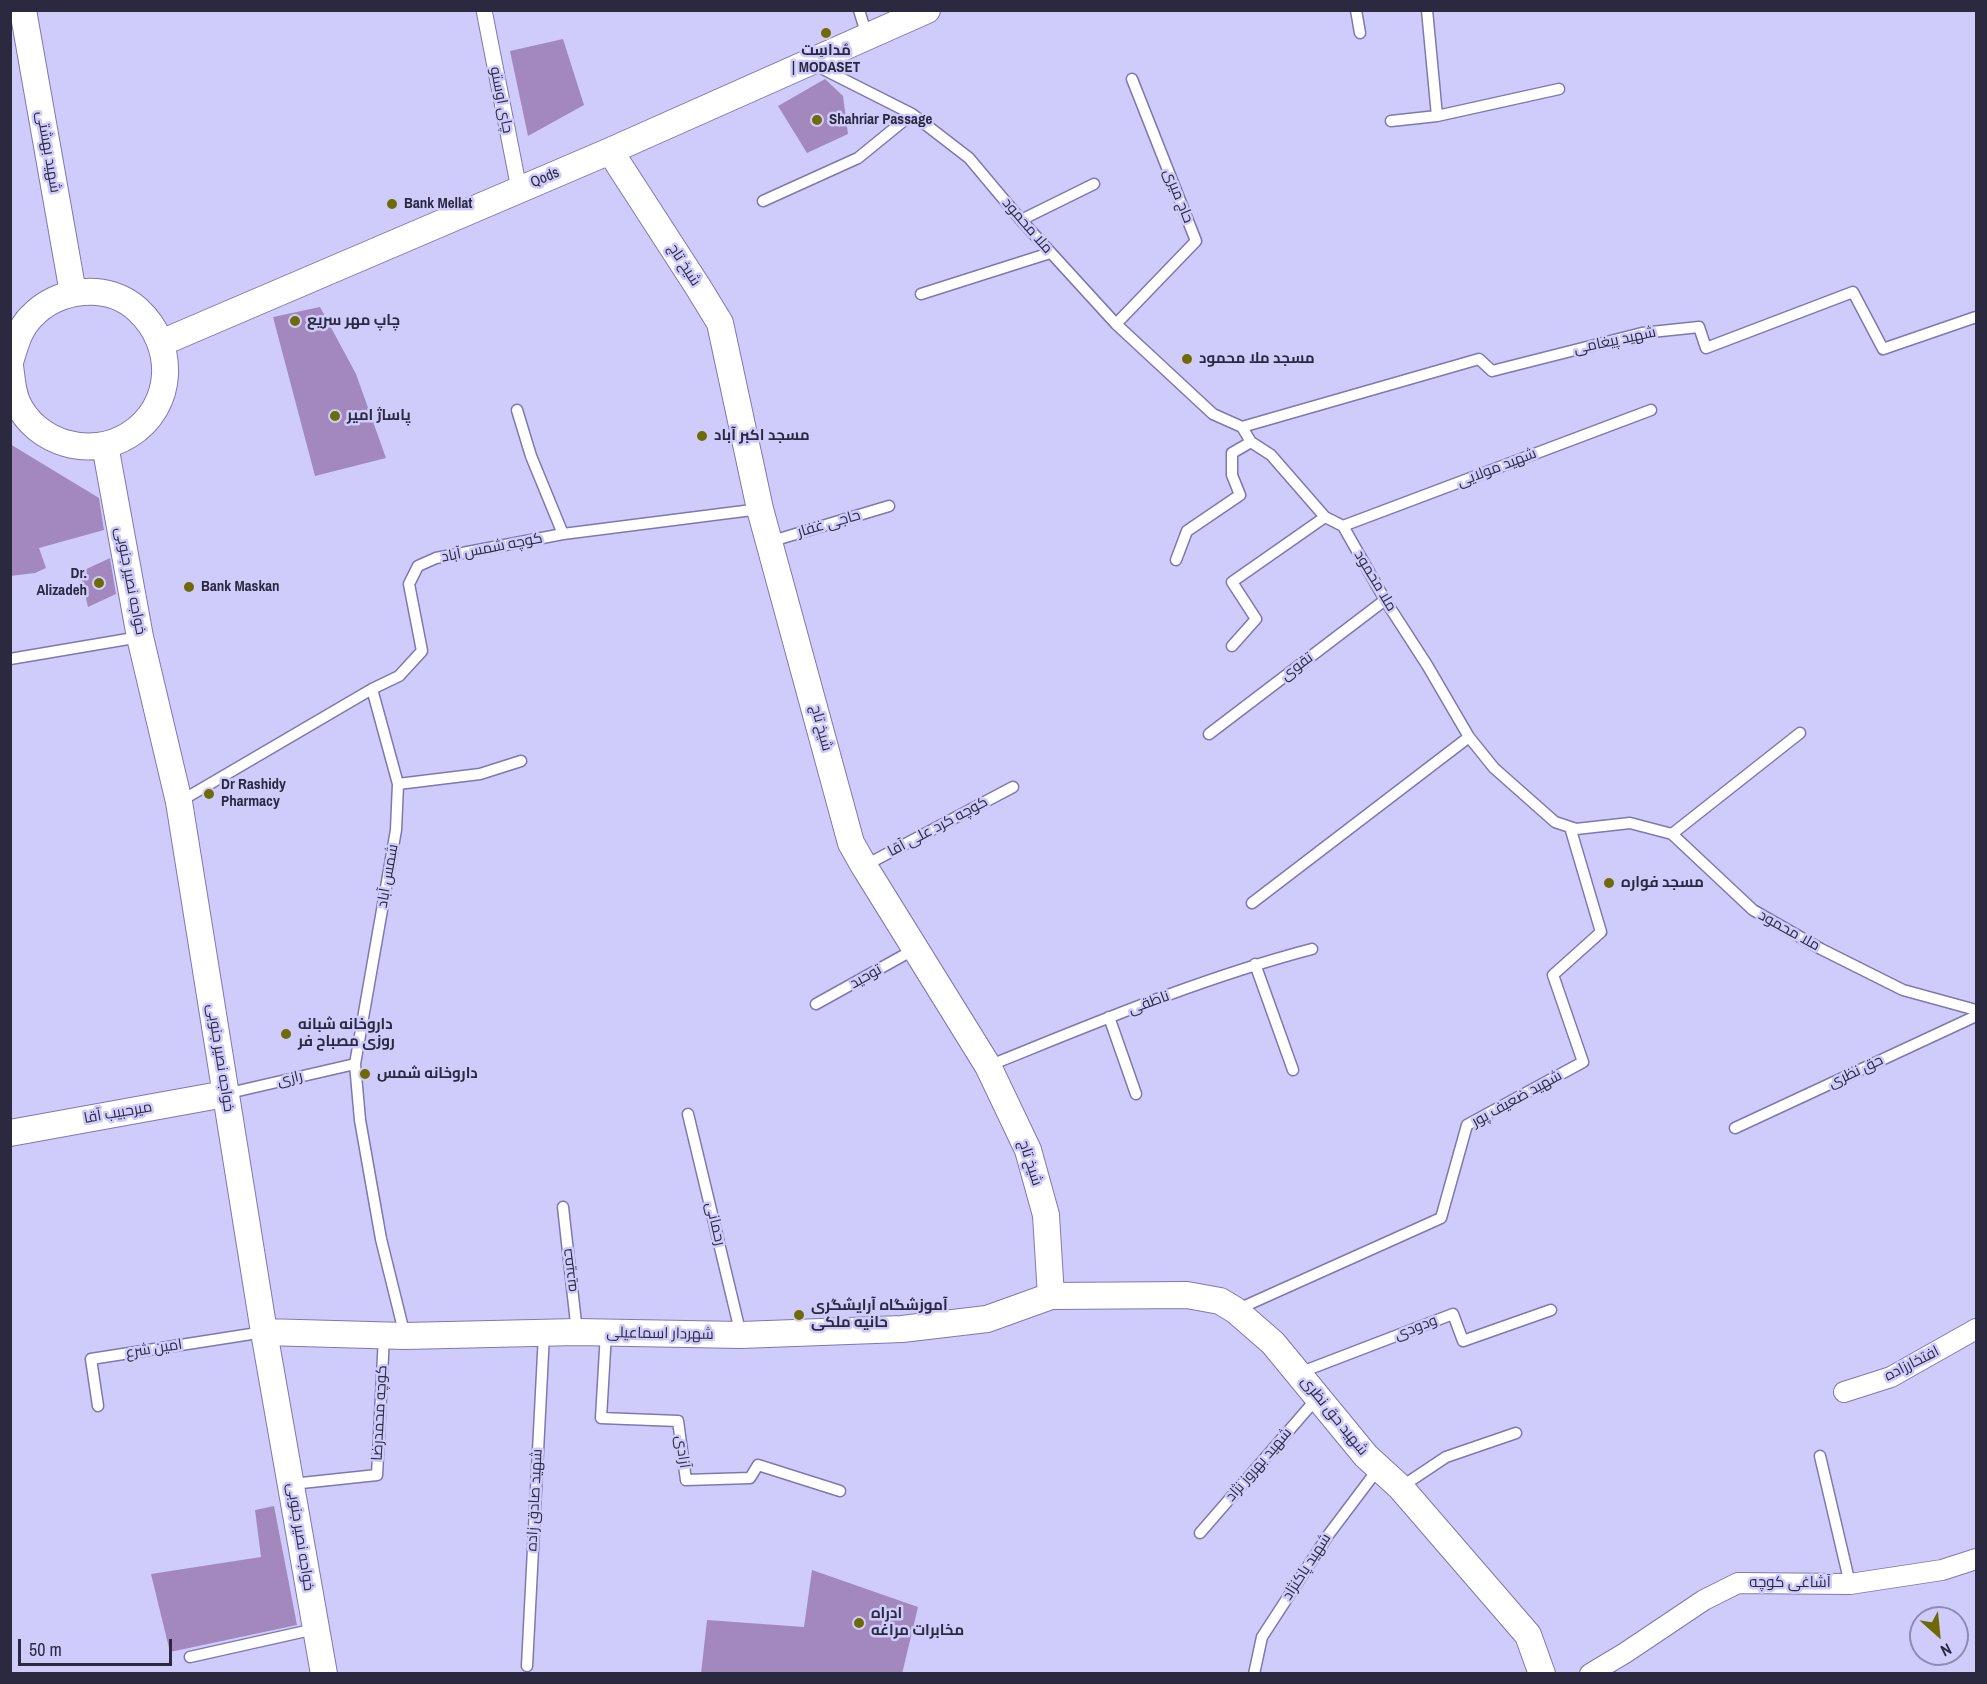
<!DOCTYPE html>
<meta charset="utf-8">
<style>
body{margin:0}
#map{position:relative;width:1987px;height:1684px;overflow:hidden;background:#cfccfc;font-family:"Archivo Narrow",sans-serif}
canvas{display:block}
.frame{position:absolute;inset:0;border:12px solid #2b2940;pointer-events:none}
.north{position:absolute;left:1909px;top:1606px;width:60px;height:60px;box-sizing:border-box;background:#cfccfc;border:2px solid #8d8bb1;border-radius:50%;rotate:153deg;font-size:16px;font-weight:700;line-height:24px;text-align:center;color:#2b2940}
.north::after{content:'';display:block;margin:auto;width:21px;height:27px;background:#6e6b07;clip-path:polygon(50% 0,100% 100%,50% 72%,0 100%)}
.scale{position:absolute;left:18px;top:1639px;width:154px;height:27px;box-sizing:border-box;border:3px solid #2b2940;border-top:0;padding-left:8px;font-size:18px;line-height:21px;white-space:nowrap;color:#2b2940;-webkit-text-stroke:4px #cfccfc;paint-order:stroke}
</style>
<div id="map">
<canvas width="1987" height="1684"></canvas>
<div class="frame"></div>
<div class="north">N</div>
<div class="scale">50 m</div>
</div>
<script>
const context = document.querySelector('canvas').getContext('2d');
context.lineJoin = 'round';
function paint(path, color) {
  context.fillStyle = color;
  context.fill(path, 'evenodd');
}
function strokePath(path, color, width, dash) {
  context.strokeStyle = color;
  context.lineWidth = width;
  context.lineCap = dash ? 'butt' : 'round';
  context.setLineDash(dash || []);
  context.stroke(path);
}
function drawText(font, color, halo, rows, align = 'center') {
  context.font = font + ' "Archivo Narrow",Cairo,sans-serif';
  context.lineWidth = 5;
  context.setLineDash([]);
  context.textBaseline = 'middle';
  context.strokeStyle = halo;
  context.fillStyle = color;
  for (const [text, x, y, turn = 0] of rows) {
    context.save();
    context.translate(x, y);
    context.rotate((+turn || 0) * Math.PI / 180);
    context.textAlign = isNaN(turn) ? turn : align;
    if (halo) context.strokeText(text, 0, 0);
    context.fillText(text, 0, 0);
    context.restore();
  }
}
const building = new Path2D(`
 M 563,39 L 584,105 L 528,136 L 510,51 Z
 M 825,79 L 843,96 L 848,134 L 807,153 L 778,106 Z
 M 320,307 L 356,374 L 386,458 L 315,476 L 273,317 Z
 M 10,444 L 99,498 L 104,530 L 39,548 L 46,568 L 35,573 L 10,576 Z
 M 110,558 L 116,594 L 88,607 L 80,572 Z
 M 274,1506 L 297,1625 L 170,1652 L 151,1574 L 261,1557 L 255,1510 Z
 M 812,1570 L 918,1607 L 902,1674 L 701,1674 L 707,1620 L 804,1627 Z`);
const service = new Path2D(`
 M 859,10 L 867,36
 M 1356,10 L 1360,33
 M 1427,10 L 1437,116
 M 813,64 L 912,114 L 969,158 L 1021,220 L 1116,324 L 1213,414 L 1242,427 L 1251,442 L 1271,455 L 1325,517 L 1343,526 L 1385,600 L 1427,665 L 1469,737 L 1494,768 L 1555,822 L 1576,829 L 1630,823 L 1672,834 L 1753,910 L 1821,949 L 1903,990 L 1976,1010
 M 1391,121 L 1437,116 L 1559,89
 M 763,201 L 858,158 L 912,114
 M 1021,220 L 1094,184
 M 921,294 L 1050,253
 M 1116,324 L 1196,241 L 1132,79
 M 517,410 L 531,456 L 563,534
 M 1242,427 L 1479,359 L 1492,371 L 1642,333 L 1699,327 L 1706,348 L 1853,292 L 1883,349 L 1976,317
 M 1343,526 L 1651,410
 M 769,542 L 889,506
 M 1176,560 L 1187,531 L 1240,495 L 1232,475 L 1232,453 L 1251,442
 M 1232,646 L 1256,619 L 1232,582 L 1325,517
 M 10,659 L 140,637
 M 372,689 L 398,784 L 396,830 L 355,1064 L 360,1120 L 381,1239 L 405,1336
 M 1209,734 L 1385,600
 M 398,784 L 480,774 L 521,761
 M 179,802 L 372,689 L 399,676 L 422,651 L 409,584 L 418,566 L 436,558 L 563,534 L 760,509
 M 1672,834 L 1800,733
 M 864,866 L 1013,787
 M 1252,903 L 1469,737
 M 1255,964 L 1293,1070
 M 816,1004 L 915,949
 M 1109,1017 L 1136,1094
 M 988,1066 C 1095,1023 1201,978 1312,949
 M 225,1094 L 355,1064
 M 688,1114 L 741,1335
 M 1735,1128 L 1976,1016
 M 563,1207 L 577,1332
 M 1236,1310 L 1441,1218 L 1467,1125 L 1583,1062 L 1553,975 L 1601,932 L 1570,827
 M 606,1333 L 601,1418 L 678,1421 L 686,1480 L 750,1478 L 758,1465 L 840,1491
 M 1299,1373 L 1453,1314 L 1463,1341 L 1551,1310
 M 98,1406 L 91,1359 L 264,1332
 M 1820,1456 L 1850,1584
 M 292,1484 L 377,1475 L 384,1336
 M 1401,1487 L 1446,1457 L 1516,1433
 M 1200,1533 L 1318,1397
 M 190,1657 L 315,1629
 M 527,1666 L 544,1334
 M 1254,1674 L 1262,1637 L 1329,1534 L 1378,1469`);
const pedestrian = new Path2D(`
 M 484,10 L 519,189`);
const minor = new Path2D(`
 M 1844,1392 L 1891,1377 L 1976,1329
 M 1590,1674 L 1625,1653 L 1704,1600 L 1738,1583 L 1850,1584 L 1942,1570 L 1976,1559`);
const tertiary = new Path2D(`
 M 23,10 L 73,293
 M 610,151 L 698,287 L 720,323 L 760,509 L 851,843 L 864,866 L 988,1066 L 1028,1150 L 1046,1215 L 1051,1296
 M 161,343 L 610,151 L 927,10
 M 10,362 C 15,346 19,329 31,317 C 58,288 108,282 138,310 C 176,345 175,406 129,435 C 91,459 36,444 17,402 C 12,390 12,379 10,366
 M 105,445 L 140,637 L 179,802 L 264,1332 L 324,1674
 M 10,1133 L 225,1094
 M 264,1332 L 405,1336 L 577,1332 L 741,1335 L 902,1329 L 987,1319 L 1051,1296 L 1187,1295 L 1220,1301 L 1235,1310 L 1273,1343 L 1366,1456 L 1401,1488 L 1528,1635 L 1542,1674`);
const markers = [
 [826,33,6,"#6e6b07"],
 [817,120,6,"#6e6b07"],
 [392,204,6,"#6e6b07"],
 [295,321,6,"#6e6b07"],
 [1187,359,6,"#6e6b07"],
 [335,416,6,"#6e6b07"],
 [702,436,6,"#6e6b07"],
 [99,583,6,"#6e6b07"],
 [189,587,6,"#6e6b07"],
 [209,794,6,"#6e6b07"],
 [1609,883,6,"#6e6b07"],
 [286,1034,6,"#6e6b07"],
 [365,1074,6,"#6e6b07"],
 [799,1315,6,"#6e6b07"],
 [859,1623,6,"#6e6b07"]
];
const poiNames = [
 ["مٌداسِت",826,51,"center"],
 ["| MODASET",826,68,"center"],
 ["Shahriar Passage",829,120],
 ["Bank Mellat",404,204],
 ["چاپ مهر سریع",307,321],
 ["مسجد ملا محمود",1199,359],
 ["پاساژ امیر",347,416],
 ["مسجد اکبر آباد",714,436],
 ["Dr.",87,574,"right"],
 ["Alizadeh",87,591,"right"],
 ["Bank Maskan",201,587],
 ["Dr Rashidy",221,785],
 ["Pharmacy",221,802],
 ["مسجد فواره",1621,883],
 ["داروخانه شبانه",298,1025],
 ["روزی مصباح فر",298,1042],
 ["داروخانه شمس",377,1074],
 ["آموزشگاه آرایشگری",811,1306],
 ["حانیه ملکی",811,1323],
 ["ادراه",871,1614],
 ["مخابرات مراغه",871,1631]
];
const streetNames = [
 ["چای اوستو",501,100,79],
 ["شهید بهشتی",48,152,80],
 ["Qods",545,178,-23],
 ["حاج میری",1178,196,68],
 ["ملا محمود",1027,226,49],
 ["شیخ تاج",684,265,57],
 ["شهید پیغامی",1615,341,-12],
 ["شهید مولایی",1497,468,-21],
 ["حاجی غفار",829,524,-16],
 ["کوچه شمس آباد",492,548,-11],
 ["خواجه نصیر جنوبی",130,581,79],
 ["ملا محمود",1375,581,59],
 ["تقوی",1297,667,-37],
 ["شیخ تاج",821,728,75],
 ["کوچه کرد علی آقا",938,827,-28],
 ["شمس آباد",388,876,-80],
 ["ملا محمود",1789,931,29],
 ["توحید",866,977,-29],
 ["ناطقی",1149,1003,-20],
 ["خواجه نصیر جنوبی",220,1058,81],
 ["حق نظری",1856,1072,-25],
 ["رازی",290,1079,-13],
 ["شهید ضعیف پور",1517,1099,-29],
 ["میرحبیب آقا",118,1113,-10],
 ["شیخ تاج",1030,1163,72],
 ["رحمانی",715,1224,77],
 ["حمیدیه",570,1270,-97],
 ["ودودی",1416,1328,-21],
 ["شهردار اسماعیلی",660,1334,1],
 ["امین شرع",154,1349,-9],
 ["افتخارزاده",1912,1364,-27],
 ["کوچه محمدرضا",380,1413,-87],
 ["شهید حق نظری",1334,1416,51],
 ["آزادی",682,1452,82],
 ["شهید بهروز نژاد",1259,1465,-49],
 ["شهید صادق زاده",535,1500,-87],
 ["خواجه نصیر جنوبی",300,1537,81],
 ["شهید پاکنژاد",1307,1567,-57],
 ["آشاغی کوچه",1790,1583]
];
paint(building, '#a388bd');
strokePath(service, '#7d79af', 13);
strokePath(pedestrian, '#7d79af', 17);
strokePath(minor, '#7d79af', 22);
strokePath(tertiary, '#7d79af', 28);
strokePath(service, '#fff', 10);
strokePath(pedestrian, '#fff', 15);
strokePath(minor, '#fff', 20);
strokePath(tertiary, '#fff', 26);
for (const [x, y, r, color] of markers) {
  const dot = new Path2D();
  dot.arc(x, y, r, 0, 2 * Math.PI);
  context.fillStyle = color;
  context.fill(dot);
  strokePath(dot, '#cfccfc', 2);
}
drawText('bold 15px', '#2b2940', '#cfccfc', poiNames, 'left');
drawText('15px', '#2b2940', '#cfccfc', streetNames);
</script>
